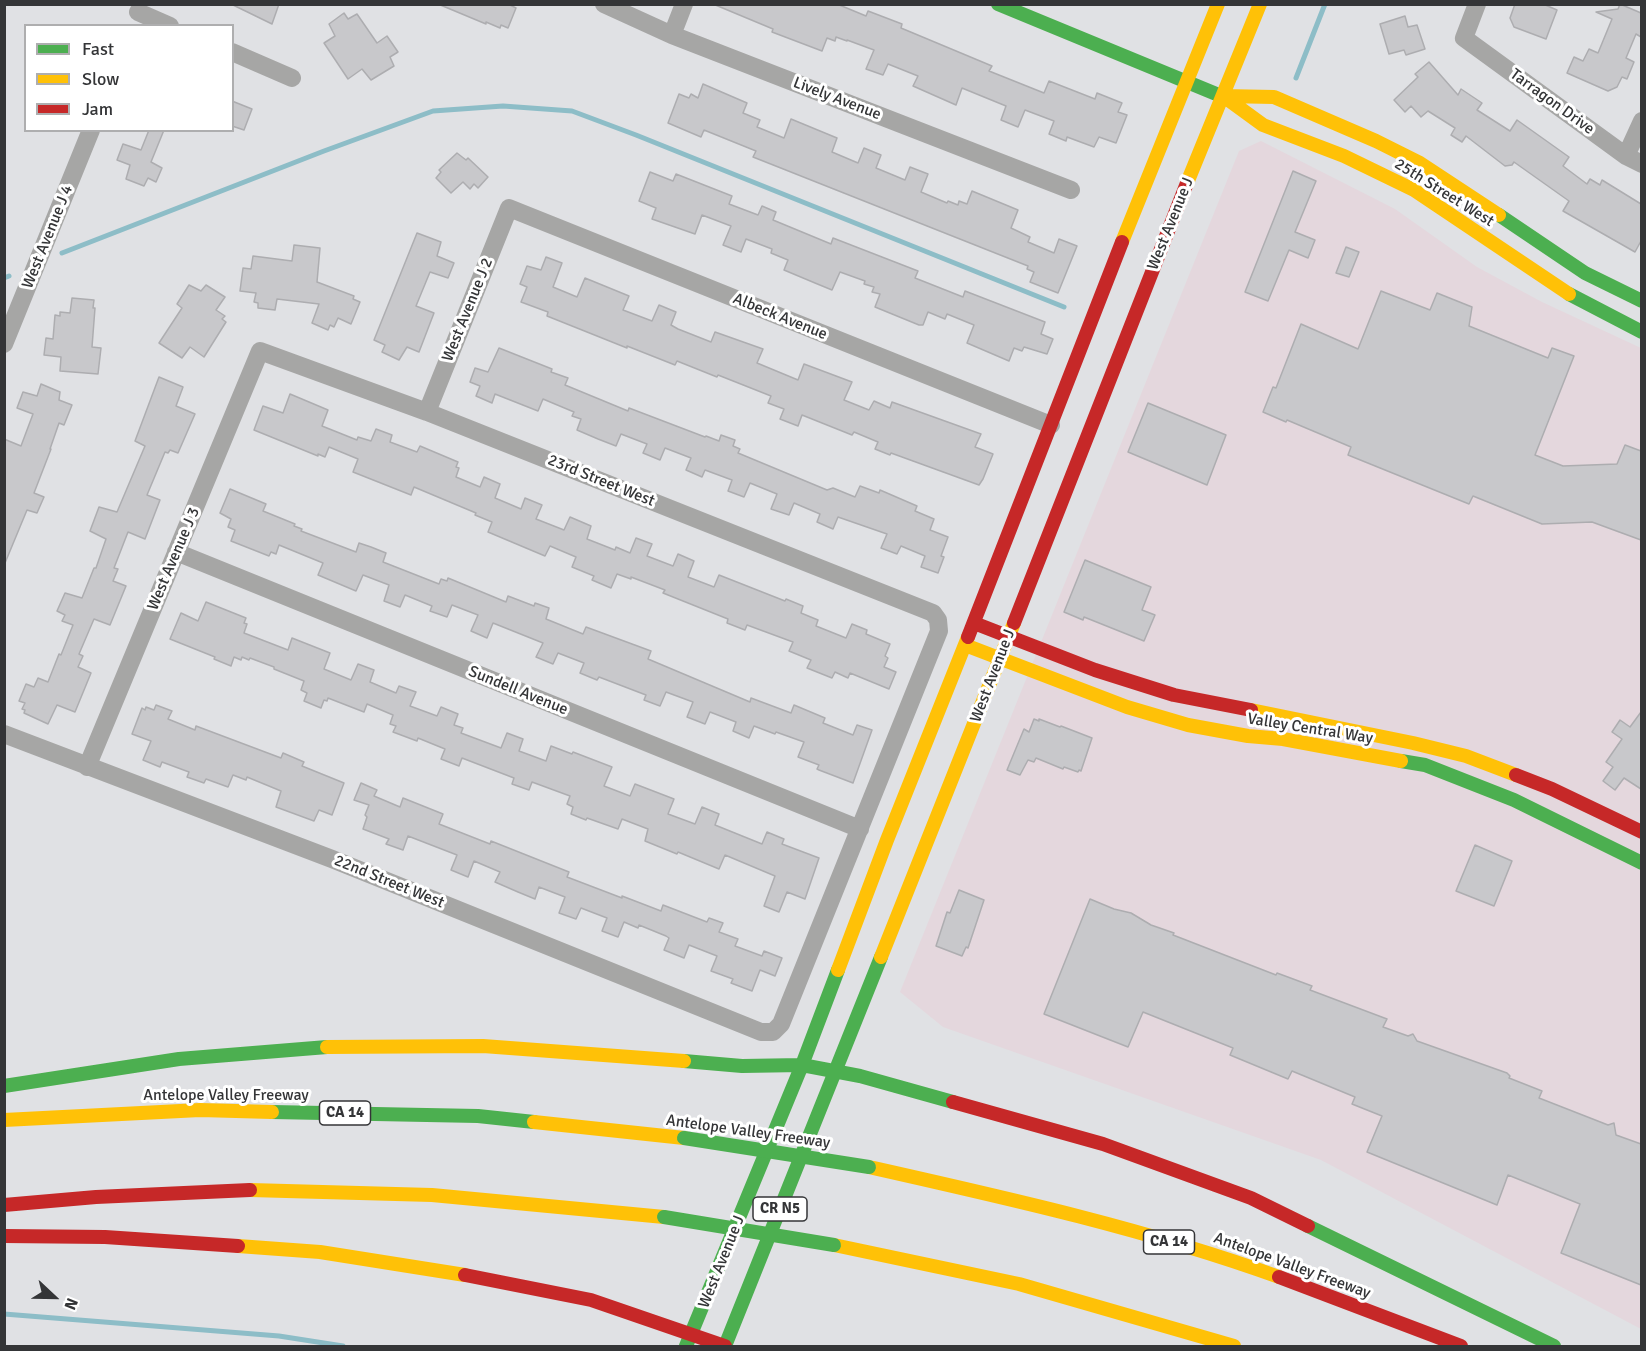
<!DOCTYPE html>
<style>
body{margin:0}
#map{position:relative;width:1646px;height:1351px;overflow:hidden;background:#e0e1e4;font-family:Signika,sans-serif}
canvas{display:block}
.frame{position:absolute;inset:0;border:6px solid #343537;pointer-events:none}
.legend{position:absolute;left:24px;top:24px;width:210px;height:108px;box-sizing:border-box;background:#fff;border:2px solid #aeaeaf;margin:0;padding:8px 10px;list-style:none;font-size:18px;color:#343537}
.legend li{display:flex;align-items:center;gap:12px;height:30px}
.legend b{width:30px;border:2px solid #aeaeaf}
.north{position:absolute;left:24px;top:1267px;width:60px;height:60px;-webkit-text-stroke:4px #fff;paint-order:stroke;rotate:112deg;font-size:16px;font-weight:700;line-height:24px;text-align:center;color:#343537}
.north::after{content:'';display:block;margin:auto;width:21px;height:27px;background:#343537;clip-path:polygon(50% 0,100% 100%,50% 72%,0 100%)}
</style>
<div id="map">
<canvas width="1646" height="1351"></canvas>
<div class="frame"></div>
<ul class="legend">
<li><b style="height:8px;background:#4caf50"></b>Fast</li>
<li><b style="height:8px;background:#ffc107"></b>Slow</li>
<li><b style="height:8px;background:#c62828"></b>Jam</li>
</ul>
<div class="north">N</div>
</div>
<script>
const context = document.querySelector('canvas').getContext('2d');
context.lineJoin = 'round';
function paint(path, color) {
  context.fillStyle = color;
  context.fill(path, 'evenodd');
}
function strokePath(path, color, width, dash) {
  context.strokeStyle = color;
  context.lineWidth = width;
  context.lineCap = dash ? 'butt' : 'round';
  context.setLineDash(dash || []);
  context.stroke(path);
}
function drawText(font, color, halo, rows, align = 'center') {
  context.font = font + ' Signika,sans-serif';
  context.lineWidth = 6;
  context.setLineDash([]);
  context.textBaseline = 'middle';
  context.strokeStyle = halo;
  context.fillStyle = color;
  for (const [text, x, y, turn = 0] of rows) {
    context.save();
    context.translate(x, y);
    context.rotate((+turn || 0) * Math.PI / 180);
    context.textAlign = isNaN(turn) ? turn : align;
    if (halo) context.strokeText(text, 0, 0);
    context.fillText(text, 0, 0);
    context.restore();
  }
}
const commercial = new Path2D(`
 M 1261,141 L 1395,209 L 1477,267 L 1542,302 L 1641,348 L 1641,1329 L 1321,1160 L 943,1027 L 900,992 L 1239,151 Z`);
const stream = new Path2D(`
 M 1296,78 L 1325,4
 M 62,253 L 324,151 L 433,111 L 503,106 L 572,111 L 636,135 L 1064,307
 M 4,278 L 9,276
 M 4,1314 L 279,1336 L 343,1346`);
const building = new Path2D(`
 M 231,4 L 279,4 L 272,24 Z
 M 438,4 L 508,4 L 516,8 L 508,28 L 501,25 L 500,28 L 486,22 L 486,24 Z
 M 713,4 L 837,4 L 866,16 L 868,11 L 902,24 L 901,28 L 992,66 L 989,71 L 1044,93 L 1049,81 L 1095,99 L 1097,93 L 1122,103 L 1118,112 L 1127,115 L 1116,143 L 1099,137 L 1094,147 L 1067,137 L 1066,141 L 1049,134 L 1054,121 L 1025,110 L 1018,127 L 1001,120 L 1006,106 L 962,88 L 956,105 L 913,86 L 918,76 L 888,64 L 883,75 L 866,69 L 874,50 L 847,40 L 847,41 L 836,37 L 835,41 L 827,38 L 822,51 L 772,32 L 773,29 Z
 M 1515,4 L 1543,4 L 1557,10 L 1546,39 L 1514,27 L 1510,18 Z
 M 1620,4 L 1641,13 L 1641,37 L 1636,34 L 1626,58 L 1634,62 L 1627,79 L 1622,77 L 1617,87 L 1608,91 L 1567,73 L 1574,57 L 1583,61 L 1589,49 L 1598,53 L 1612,19 L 1596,12 L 1618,9 Z
 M 344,13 L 348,19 L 357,14 L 377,43 L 387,36 L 398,52 L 390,57 L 394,66 L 371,80 L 362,69 L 348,79 L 324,43 L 335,36 L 329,24 Z
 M 1405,16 L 1408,27 L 1417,25 L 1425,49 L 1406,55 L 1404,50 L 1389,54 L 1380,24 Z
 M 1429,62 L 1458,95 L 1461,89 L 1482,103 L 1477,110 L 1510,131 L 1517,120 L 1569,157 L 1563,166 L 1587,184 L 1590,179 L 1600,185 L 1602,180 L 1641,204 L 1641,241 L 1635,252 L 1563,211 L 1569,201 L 1514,162 L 1512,165 L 1505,166 L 1466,136 L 1462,142 L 1451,135 L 1455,128 L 1428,111 L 1421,117 L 1411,106 L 1405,112 L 1394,100 L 1418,77 L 1415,74 Z
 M 703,84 L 747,103 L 743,113 L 760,120 L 757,127 L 784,138 L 791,119 L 837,138 L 832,152 L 858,163 L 864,148 L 881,155 L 876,168 L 905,180 L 910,167 L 928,174 L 921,192 L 947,203 L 948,201 L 958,205 L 959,201 L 967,204 L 972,191 L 1018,210 L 1011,228 L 1030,237 L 1028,242 L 1054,253 L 1059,239 L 1077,246 L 1058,293 L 1030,282 L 1034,272 L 1027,269 L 1028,266 L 753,157 L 756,151 L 704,130 L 701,137 L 668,123 L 679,94 L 689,98 L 691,94 L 698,98 Z
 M 232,101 L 252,109 L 244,130 L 232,126 Z
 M 149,130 L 164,130 L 151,162 L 162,168 L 156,182 L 148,178 L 144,186 L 126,179 L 130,165 L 117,160 L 123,144 L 141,150 Z
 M 457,153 L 466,160 L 468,158 L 488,177 L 478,188 L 474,184 L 470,189 L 463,182 L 451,193 L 436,178 L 441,172 L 439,170 Z
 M 1293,171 L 1316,181 L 1295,232 L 1315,240 L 1308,258 L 1289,250 L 1268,301 L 1245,292 Z
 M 650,172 L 673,181 L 676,174 L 732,196 L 729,204 L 758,215 L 762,206 L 776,212 L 773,220 L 831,244 L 833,238 L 918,271 L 915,278 L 963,297 L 965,291 L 1045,322 L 1041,334 L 1053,339 L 1047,354 L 1024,347 L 1022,351 L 1014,348 L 1009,361 L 967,343 L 974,325 L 947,314 L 945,319 L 928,312 L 923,325 L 919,325 L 875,307 L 880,294 L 872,292 L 874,287 L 864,284 L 865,281 L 840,272 L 832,290 L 815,283 L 784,270 L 788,260 L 771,253 L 772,249 L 746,239 L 741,252 L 723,245 L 731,226 L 702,215 L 695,234 L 652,219 L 656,208 L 639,201 Z
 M 417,233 L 441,242 L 437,256 L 454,263 L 448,278 L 430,272 L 416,306 L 434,313 L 419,352 L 407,347 L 399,360 L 382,352 L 385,345 L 374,340 Z
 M 294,245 L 320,248 L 317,282 L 354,296 L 353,299 L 360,302 L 351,324 L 338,318 L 334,327 L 330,325 L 328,330 L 312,323 L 319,304 L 277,299 L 275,310 L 258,308 L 258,303 L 254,302 L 256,293 L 240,291 L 243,268 L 251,269 L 253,256 L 292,261 Z
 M 1346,247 L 1359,252 L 1349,277 L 1336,273 Z
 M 546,257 L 562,263 L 553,287 L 577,297 L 585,278 L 629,296 L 623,310 L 652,321 L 659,305 L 676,312 L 671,325 L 678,329 L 711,342 L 715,332 L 763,349 L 757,363 L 798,380 L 804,364 L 852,382 L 844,400 L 869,410 L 874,401 L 890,408 L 892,402 L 981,434 L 975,447 L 993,454 L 983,479 L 979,485 L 891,453 L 890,455 L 875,449 L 878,442 L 854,432 L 852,435 L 802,415 L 798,426 L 780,419 L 784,409 L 768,403 L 771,396 L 718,375 L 717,377 L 677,361 L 675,365 L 627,346 L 627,348 L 547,316 L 548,312 L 521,302 L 527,287 L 520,284 L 527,266 L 541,270 Z
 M 189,285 L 201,291 L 206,285 L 225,297 L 216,310 L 225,316 L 222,319 L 226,322 L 204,357 L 190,347 L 182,358 L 159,343 L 182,308 L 177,304 Z
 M 1381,291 L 1430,310 L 1437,293 L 1472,307 L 1469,326 L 1548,358 L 1552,348 L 1574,356 L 1535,455 L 1563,466 L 1617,464 L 1625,445 L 1641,451 L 1641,540 L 1592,522 L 1542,524 L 1473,496 L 1469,504 L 1348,455 L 1351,447 L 1287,420 L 1286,422 L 1263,412 L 1273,387 L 1276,388 L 1301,324 L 1358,349 Z
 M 72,298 L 94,300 L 93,308 L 95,308 L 92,347 L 101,348 L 98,374 L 60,371 L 61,357 L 44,355 L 46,338 L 53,339 L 55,315 L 60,316 L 60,312 L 70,313 Z
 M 499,348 L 552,369 L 551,372 L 568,378 L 565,385 L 628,411 L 629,408 L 705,437 L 706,436 L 719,441 L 721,435 L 735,440 L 733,446 L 740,449 L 738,453 L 827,490 L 833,488 L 855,497 L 860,486 L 879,493 L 880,490 L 917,506 L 915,511 L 934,519 L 930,530 L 948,537 L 941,556 L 944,557 L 938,573 L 921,567 L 925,556 L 901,546 L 897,554 L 881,548 L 887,534 L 838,517 L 833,529 L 817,522 L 820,514 L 794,503 L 789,515 L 771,509 L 777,494 L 750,483 L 744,497 L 728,491 L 732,480 L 705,470 L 702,477 L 686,470 L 691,458 L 665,448 L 660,460 L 643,453 L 647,444 L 621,434 L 616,446 L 598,439 L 577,430 L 581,419 L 572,416 L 574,412 L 543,399 L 538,411 L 495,394 L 492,403 L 476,396 L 480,386 L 470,382 L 475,368 L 488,372 Z
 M 159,377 L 183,387 L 176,406 L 195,414 L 178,453 L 170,450 L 168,453 L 165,452 L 147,495 L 160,500 L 145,539 L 128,532 L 114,568 L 118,569 L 113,581 L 126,586 L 110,625 L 94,619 L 79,654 L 83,656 L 78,667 L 91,673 L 75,712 L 57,705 L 48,724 L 24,713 L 25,710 L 22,709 L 25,703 L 19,701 L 26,684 L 34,687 L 38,678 L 48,682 L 59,654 L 61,655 L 73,625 L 62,621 L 65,615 L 57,611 L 65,593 L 82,598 L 94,568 L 96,568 L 106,539 L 90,531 L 99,507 L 117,512 L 145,446 L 135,441 Z
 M 41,384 L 60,392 L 59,400 L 72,405 L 64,425 L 59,423 L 50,449 L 51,449 L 34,493 L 44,497 L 37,513 L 27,510 L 5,563 L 4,439 L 21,446 L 33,414 L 17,408 L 23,392 L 37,396 Z
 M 290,394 L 328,410 L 322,426 L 357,440 L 358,437 L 371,441 L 376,429 L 392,435 L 390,442 L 417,452 L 420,446 L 458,462 L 456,467 L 459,468 L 456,477 L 480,487 L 484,477 L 500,484 L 495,498 L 521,509 L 525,498 L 542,505 L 536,519 L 564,530 L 570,517 L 591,526 L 587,539 L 615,550 L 616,547 L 630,553 L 636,538 L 652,544 L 647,556 L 673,566 L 678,554 L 694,561 L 688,577 L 714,587 L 719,575 L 785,601 L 786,599 L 803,606 L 801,613 L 818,620 L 816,626 L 846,638 L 852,624 L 867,630 L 866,634 L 890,644 L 885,656 L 888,658 L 884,667 L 896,672 L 889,689 L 850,673 L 848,678 L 835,672 L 832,678 L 807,668 L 811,660 L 789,651 L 793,642 L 747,625 L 745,630 L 727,623 L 728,619 L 663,593 L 665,590 L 631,577 L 631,579 L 617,574 L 611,588 L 592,580 L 594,576 L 572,567 L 576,557 L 550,546 L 545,556 L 488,532 L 492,522 L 475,515 L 476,513 L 414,487 L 411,495 L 353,472 L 358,459 L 329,447 L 325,457 L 318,454 L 318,456 L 254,430 L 263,406 L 283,413 Z
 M 1148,403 L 1226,435 L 1207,485 L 1128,452 Z
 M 230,489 L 266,504 L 263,511 L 295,524 L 294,526 L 302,529 L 301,531 L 356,552 L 359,543 L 371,547 L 386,553 L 383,562 L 439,584 L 441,579 L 447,581 L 448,578 L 506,602 L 508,596 L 534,606 L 535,603 L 549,608 L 546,619 L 583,634 L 586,627 L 651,651 L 648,659 L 750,702 L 751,698 L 791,713 L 794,705 L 825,718 L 823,723 L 853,735 L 857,725 L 872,730 L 853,783 L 819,770 L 817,769 L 819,765 L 798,757 L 804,742 L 776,732 L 775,734 L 754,726 L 749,738 L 733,731 L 736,722 L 710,712 L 705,724 L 687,717 L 693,702 L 666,692 L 660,706 L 644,700 L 646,695 L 599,677 L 597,680 L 580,673 L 584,663 L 558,653 L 553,664 L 536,657 L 543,643 L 493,623 L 487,638 L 471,631 L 478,615 L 452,605 L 447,617 L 430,611 L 432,606 L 405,595 L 400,607 L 384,601 L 389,585 L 363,575 L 356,591 L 318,575 L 323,563 L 279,545 L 276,554 L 271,552 L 269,556 L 231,541 L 235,530 L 228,527 L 231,519 L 220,513 Z
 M 1085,560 L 1151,587 L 1142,610 L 1155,615 L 1144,641 L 1084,617 L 1083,620 L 1064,612 Z
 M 206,602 L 246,618 L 244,623 L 247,624 L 244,633 L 288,650 L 292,638 L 330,653 L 324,669 L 351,680 L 358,664 L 374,670 L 370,682 L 396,693 L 399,686 L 416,692 L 410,706 L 437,716 L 441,707 L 458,714 L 454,725 L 463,728 L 461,733 L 501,748 L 507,733 L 523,739 L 519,751 L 546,761 L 551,746 L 572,754 L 573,752 L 612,767 L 604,786 L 630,796 L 635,784 L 674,799 L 668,814 L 695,824 L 702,807 L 719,814 L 715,825 L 762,844 L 767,832 L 784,839 L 782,844 L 819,858 L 805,899 L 787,892 L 779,912 L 764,906 L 775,876 L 725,855 L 719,869 L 678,852 L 677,854 L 645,841 L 648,829 L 622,819 L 618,829 L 587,818 L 586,820 L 571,814 L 573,807 L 567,804 L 570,796 L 532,782 L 529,790 L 512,784 L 514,778 L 462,758 L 459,766 L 441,759 L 445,749 L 418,738 L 417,741 L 393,732 L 396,726 L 390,724 L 393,715 L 367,704 L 364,712 L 328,698 L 327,701 L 324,700 L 321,708 L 304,701 L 307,693 L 301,690 L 304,681 L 274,669 L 274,667 L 250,658 L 249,660 L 242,657 L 241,660 L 234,657 L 231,666 L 214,659 L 215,657 L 170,639 L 181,613 L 198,621 Z
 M 156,705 L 172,711 L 168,719 L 195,730 L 196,726 L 281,758 L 283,753 L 304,762 L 302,766 L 344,783 L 332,815 L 319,810 L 314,821 L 276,807 L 281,791 L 247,777 L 246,780 L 233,775 L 228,787 L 206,779 L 204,783 L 187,777 L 189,772 L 162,762 L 160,767 L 143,760 L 151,741 L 132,734 L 142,708 L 145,710 L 146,707 L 154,710 Z
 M 1641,712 L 1641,789 L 1624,778 L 1615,790 L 1603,781 L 1613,767 L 1606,762 L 1622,739 L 1612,732 L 1620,720 L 1630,727 Z
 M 1034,719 L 1039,721 L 1039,719 L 1060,727 L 1061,726 L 1092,738 L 1081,771 L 1079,770 L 1078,772 L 1064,767 L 1063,769 L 1036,758 L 1034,762 L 1028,760 L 1020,775 L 1007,770 L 1024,729 L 1029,732 Z
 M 361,783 L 377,790 L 374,796 L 400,807 L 403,798 L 443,814 L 439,824 L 490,844 L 491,841 L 569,872 L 567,877 L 622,898 L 622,896 L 661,911 L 663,905 L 707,922 L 709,918 L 723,923 L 719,932 L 738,939 L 735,946 L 762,956 L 764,951 L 782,958 L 775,976 L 760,970 L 752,991 L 731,983 L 733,979 L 711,971 L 717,956 L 689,945 L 684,958 L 664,950 L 669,938 L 666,936 L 639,925 L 638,928 L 624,922 L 618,937 L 602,931 L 607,918 L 581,908 L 576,919 L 559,913 L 565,897 L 539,887 L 535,899 L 518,892 L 495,882 L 500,872 L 474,861 L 468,877 L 451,870 L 457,855 L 408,836 L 403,850 L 386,844 L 389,839 L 363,829 L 367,817 L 365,815 L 369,805 L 354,800 Z
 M 1475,845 L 1512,861 L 1494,906 L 1456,891 Z
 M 959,890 L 984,900 L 968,948 L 966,947 L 962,956 L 936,946 L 947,912 L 950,913 Z
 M 1090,899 L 1114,909 L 1131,913 L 1151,925 L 1174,933 L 1173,935 L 1276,975 L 1277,973 L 1312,986 L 1310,990 L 1387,1019 L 1383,1027 L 1408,1036 L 1413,1034 L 1417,1041 L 1507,1073 L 1510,1076 L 1509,1078 L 1542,1091 L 1539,1098 L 1608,1125 L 1614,1123 L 1616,1135 L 1641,1144 L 1641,1285 L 1561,1253 L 1580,1204 L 1508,1175 L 1497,1205 L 1367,1152 L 1382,1116 L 1352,1104 L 1355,1097 L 1292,1071 L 1288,1079 L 1230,1055 L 1233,1048 L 1143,1012 L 1128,1047 L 1044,1014 Z`);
const street = new Path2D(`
 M 604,4 L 672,35 L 1071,190
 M 1477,4 L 1464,38 L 1626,156 L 1642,164
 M 138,12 L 170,26
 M 672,35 L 684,4
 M 232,52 L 292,78
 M 1626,156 L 1642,121
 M 4,344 L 91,130
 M 427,412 L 509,208 L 1051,425
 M 176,552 L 860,829
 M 4,734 L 332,859 L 761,1032 L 773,1032 L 781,1024 L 939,631 L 938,620 L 933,613 L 427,412 L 260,351 L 87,767`);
const fast = new Path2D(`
 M 998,4 L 1226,98
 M 1499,215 L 1585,273 L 1642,301
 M 1569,294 L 1642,332
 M 1401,761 L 1425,765 L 1514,800 L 1642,863
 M 684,1061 L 742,1066 L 802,1065 L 860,1076 L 953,1102
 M 4,1086 L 179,1059 L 327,1047
 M 272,1112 L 478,1116 L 534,1122
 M 1308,1226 L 1554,1346
 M 686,1346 L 802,1065 L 838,970
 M 725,1346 L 881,957`);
const slow = new Path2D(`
 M 1223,96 L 1274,97 L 1376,141 L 1420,163 L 1499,215
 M 1226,98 L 1263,125 L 1344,156 L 1414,190 L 1569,294
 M 1187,183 L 1260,4
 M 1122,242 L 1218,4
 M 965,645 L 1127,707 L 1188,725 L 1248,736 L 1283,739 L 1401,761
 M 1251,710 L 1413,743 L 1466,756 L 1516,775
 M 881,957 L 1014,623
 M 838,970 L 887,840 L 968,637
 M 327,1047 L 483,1046 L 684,1061
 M 4,1120 L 200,1110 L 272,1112
 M 534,1122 L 684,1138
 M 869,1167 C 1007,1198 1146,1229 1279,1277
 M 250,1190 L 432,1195 L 664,1217
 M 834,1245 L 1019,1284 L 1234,1346
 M 238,1246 L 320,1252 L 465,1275`);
const jam = new Path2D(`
 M 974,623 L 1095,670 L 1174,695 L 1251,710
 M 1014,623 L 1187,183
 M 968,637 L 1122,242
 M 1516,775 L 1552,789 L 1642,832
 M 953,1102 L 1103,1144 L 1251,1198 L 1308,1226
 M 4,1205 L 96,1197 L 250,1190
 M 4,1236 L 105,1237 L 238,1246
 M 465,1275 L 591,1300 L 725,1346
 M 1279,1277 L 1461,1346`);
const fastBridge = new Path2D(`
 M 684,1138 L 869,1167
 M 664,1217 L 834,1245`);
const shields = [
 [345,1113,51],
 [780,1209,54],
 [1169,1242,51]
];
const shieldNames = [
 ["CA 14",345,1113],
 ["CR N5",780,1209],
 ["CA 14",1169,1242]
];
const streetNames = [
 ["Lively Avenue",837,99,21],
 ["Tarragon Drive",1552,102,36],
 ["25th Street West",1444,193,32],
 ["West Avenue J",1171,224,-68],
 ["West Avenue J 4",48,237,-68],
 ["West Avenue J 2",468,310,-68],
 ["Albeck Avenue",780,317,22],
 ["23rd Street West",601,481,22],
 ["West Avenue J 3",174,559,-67],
 ["West Avenue J",993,676,-69],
 ["Sundell Avenue",518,691,22],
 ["Valley Central Way",1310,729,9],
 ["22nd Street West",389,882,22],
 ["Antelope Valley Freeway",226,1096],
 ["Antelope Valley Freeway",748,1132,8],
 ["West Avenue J",722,1262,-68],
 ["Antelope Valley Freeway",1292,1266,20]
];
paint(commercial, '#e4d7dd');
strokePath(stream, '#8dbdc7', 5);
paint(building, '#c8c8cb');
strokePath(building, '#adadb0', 1.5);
strokePath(street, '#a6a6a5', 18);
strokePath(fast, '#4caf50', 14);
strokePath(slow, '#ffc107', 14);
strokePath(jam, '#c62828', 14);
strokePath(fastBridge, '#4caf50', 14);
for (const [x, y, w] of shields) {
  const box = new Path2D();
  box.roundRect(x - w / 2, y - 12, w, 24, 4.5);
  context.fillStyle = '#fff';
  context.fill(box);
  strokePath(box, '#343537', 1.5);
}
drawText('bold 15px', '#343537', null, shieldNames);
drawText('16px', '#343537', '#fff', streetNames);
</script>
